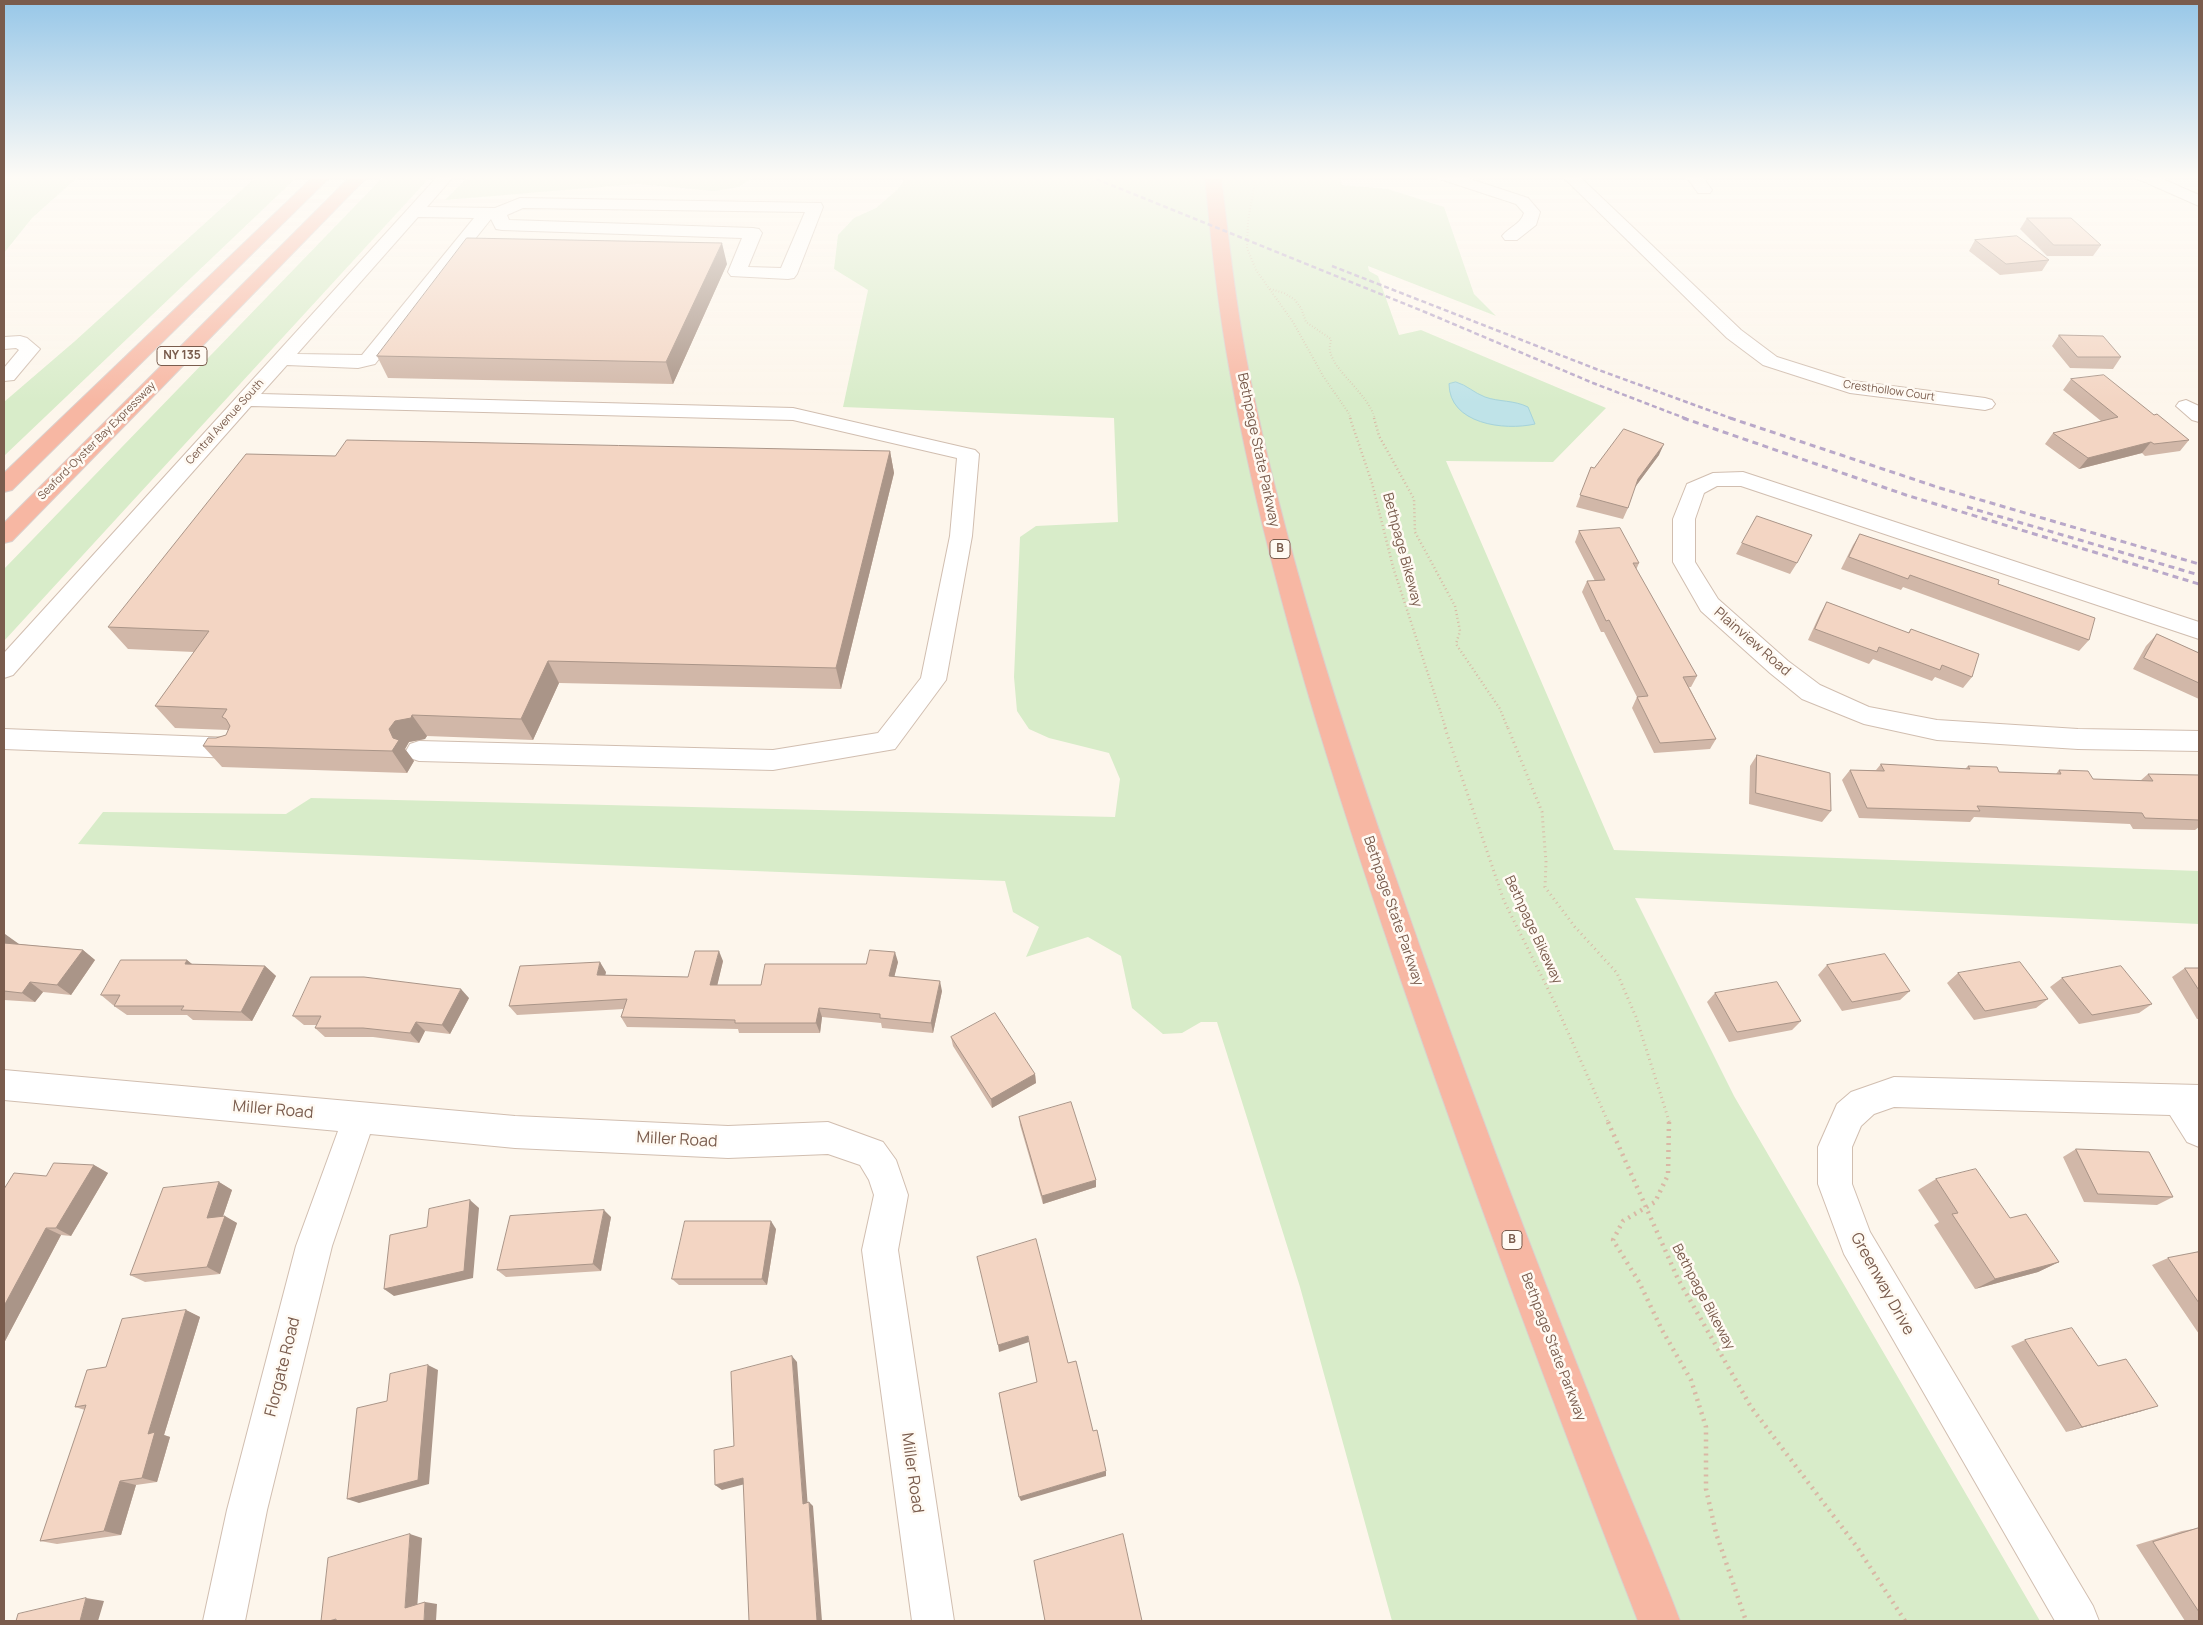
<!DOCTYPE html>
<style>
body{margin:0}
#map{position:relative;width:2203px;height:1625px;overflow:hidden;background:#fdf6ec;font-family:Manrope,sans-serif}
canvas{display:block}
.frame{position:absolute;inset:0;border:5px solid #7a5c4d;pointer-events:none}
</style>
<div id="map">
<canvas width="2203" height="1625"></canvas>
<div class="frame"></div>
</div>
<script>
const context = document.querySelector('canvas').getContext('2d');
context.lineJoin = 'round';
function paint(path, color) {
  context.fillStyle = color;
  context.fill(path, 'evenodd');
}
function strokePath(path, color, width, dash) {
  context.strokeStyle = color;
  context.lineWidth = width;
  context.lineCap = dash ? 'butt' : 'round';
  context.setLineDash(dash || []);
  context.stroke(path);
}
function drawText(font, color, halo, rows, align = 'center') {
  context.font = font + ' Manrope,sans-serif';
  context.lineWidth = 5;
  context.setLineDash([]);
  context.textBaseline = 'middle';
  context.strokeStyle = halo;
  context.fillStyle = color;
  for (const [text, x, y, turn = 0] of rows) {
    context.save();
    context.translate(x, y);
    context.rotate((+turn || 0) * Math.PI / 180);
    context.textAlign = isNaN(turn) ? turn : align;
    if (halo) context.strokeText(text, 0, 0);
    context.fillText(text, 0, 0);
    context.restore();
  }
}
const green = new Path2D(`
 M 4,176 L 79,176 L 32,218 L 4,253 Z
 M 257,176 L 298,176 L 4,456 L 4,402 L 75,341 Z
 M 384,176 L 431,176 L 4,641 L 4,569 Z
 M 469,176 L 761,176 L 755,176 L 739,187 L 714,191 L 637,184 L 445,200 Z
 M 907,176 L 1339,176 L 1342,185 L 1388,189 L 1444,207 L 1474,294 L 1496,316 L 1368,266 L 1369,271 L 1378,276 L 1399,335 L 1421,330 L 1606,408 L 1553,462 L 1446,461 L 1614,850 L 2199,871 L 2199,924 L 1635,898 L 1734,1096 L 2040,1621 L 1392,1621 L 1300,1287 L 1217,1022 L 1201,1022 L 1182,1033 L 1163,1034 L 1132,1008 L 1121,956 L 1088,937 L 1026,957 L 1039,927 L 1013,912 L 1005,881 L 78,844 L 103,812 L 286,814 L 311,798 L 1115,817 L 1120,779 L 1109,753 L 1049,738 L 1029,729 L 1017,711 L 1014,677 L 1020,537 L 1036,526 L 1118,522 L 1114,418 L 843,407 L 868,290 L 834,269 L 838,235 L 854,218 L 876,208 L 898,189 Z`);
const water = new Path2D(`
 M 1456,382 C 1467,385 1474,393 1485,397 C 1499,402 1514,400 1528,407 L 1535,424 C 1504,431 1449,424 1449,384 Z`);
const pathFar3 = new Path2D(`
 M 1256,176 L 1248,221 L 1247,248 L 1256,270 L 1293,322 L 1323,376 L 1348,412 L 1351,419
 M 1270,289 L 1284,293 L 1294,299 L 1301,308 L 1306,322 L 1331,339 C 1331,342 1329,347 1330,351 C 1334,372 1368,393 1375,419`);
const pathFar2 = new Path2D(`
 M 1350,418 L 1372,483 L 1393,567 L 1446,729
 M 1374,418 L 1379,436 L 1414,499 L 1415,532 L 1455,606 L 1460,631 L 1456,644 L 1500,709 L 1508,729`);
const pathFar1 = new Path2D(`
 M 1445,728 L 1504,901 L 1554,1001 L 1609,1124
 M 1508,728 L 1542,812 L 1546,862 L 1545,887 L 1575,927 L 1617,973 L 1636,1017 L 1670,1124`);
const path = new Path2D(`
 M 1608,1122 L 1678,1279 L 1751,1407 L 1857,1547 L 1905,1621
 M 1669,1122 L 1668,1175 L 1655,1202 L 1623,1221 L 1613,1240 L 1639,1282 L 1662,1330 L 1691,1380 L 1706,1427 L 1706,1489 L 1716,1533 L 1746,1621`);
const minor = new Path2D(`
 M 438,176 L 454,176 L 427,207 L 495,208 L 520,198 L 821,203 L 823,207 L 797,274 L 794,278 L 788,279 L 731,276 L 728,272 L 742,238 L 502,230 L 496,229 L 491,219 L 375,364 L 358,368 L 287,365 L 261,394 L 793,408 L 975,450 L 979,454 L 972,536 L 946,680 L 895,749 L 773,770 L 419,761 L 410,758 L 406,751 L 410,744 L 419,741 L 773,750 L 878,733 L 921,678 L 950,536 L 957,458 L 793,420 L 251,406 L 13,675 L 4,678 L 4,653 ZM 523,208 L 805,212 L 781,268 L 748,267 L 762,233 L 759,229 L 753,228 L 509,220 L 507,215 ZM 418,217 L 474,218 L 362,355 L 297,354 Z
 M 1438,176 L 1461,176 L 1528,198 L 1540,212 L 1536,225 L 1517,240 L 1505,240 L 1502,236 C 1509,227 1521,224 1524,213 L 1516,204 L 1440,179 Z
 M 1562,176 L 1579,176 L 1741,330 L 1777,357 L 1853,381 L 1985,398 L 1992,400 L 1995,404 L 1992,408 L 1985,410 L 1850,393 L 1763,365 L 1727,338 Z
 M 1686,176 L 1702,176 L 1712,190 L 1710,193 L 1698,193 Z
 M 2136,176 L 2156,176 L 2199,195 L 2199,206 L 2138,179 Z
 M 20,336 L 27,338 L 40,349 L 14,380 L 4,381 L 4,368 L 19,350 L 16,348 L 4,349 L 4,337 Z
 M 2186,400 L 2199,406 L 2199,422 L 2192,420 L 2176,406 L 2179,402 Z
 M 1743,472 L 2199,622 L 2199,639 L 1741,486 L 1717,486 L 1704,493 L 1695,519 L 1695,562 L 1718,599 L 1788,661 L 1820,685 L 1869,707 L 1937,720 L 2078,729 L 2199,731 L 2199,751 L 2078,749 L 1937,740 L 1864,724 L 1802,699 L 1770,673 L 1701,611 L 1673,562 L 1673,519 L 1687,484 L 1713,473 Z
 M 4,729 L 234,738 L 243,741 L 247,748 L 243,755 L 234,758 L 4,749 Z
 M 4,1070 L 515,1116 L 728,1126 L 828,1122 L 883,1142 L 896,1160 L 908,1195 L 898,1250 L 954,1621 L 912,1621 L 862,1250 L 874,1195 L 869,1180 L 860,1165 L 828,1154 L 728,1158 L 515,1148 L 370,1134 L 332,1246 L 267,1510 L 245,1621 L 203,1621 L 227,1510 L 296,1246 L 338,1131 L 4,1100 Z
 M 1894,1077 L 2199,1085 L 2199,1147 L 2187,1142 L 2170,1115 L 1894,1107 L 1874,1114 L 1861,1126 L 1852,1147 L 1852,1184 L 1870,1232 L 2093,1606 L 2099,1621 L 2055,1621 L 1844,1254 L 1818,1184 L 1818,1147 L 1837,1104 L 1851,1092 Z`);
const highway = new Path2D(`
 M 314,176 L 331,176 L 12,490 L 4,492 L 4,473 Z
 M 351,176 L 368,176 L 12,541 L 4,543 L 4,523 Z
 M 1205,176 L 1221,176 C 1229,242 1236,308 1249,373 C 1285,550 1341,723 1401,893 C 1464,1074 1532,1252 1603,1430 C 1628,1494 1656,1557 1680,1621 L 1638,1621 C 1556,1411 1477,1200 1403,986 C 1334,785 1268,582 1230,372 C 1218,307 1211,242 1205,176 Z`);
const railFar1 = new Path2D(`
 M 1089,176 L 1425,312 L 1593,383 L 1687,419
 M 1332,266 L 1596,369 L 1733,419`);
const rail = new Path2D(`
 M 1683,418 L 1906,495 L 2199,584
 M 1730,418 L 1940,488 L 2199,564
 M 1967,507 L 2199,575`);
const wall = new Path2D(`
 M 2027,218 L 2101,245 L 2093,256 L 2047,256 L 2020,229 Z
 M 1975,240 L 2049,260 L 2042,271 L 2000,275 L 1969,251 Z
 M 727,264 L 673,384 L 388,378 L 377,356 Z
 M 2059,335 L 2121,357 L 2113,369 L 2070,368 L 2052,346 Z
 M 2071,379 L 2154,415 L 2189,440 L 2180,451 L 2145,456 L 2142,453 L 2079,469 L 2045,444 L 2053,433 L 2101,421 L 2063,390 Z
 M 890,451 L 894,473 L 841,689 L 559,683 L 533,740 L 427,736 L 425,739 L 409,742 L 405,749 L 414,761 L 407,773 L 222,767 L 203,746 L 216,738 L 226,735 L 228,730 L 175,728 L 155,706 L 194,652 L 128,649 L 108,627 L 335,456 Z
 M 1659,455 L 1635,487 L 1628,508 L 1623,519 L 1576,507 L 1591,467 L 1594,468 Z
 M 1757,516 L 1797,563 L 1790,574 L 1736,554 Z
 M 1579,531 L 1639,563 L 1636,570 L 1697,676 L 1691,687 L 1689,687 L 1716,739 L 1710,749 L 1654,753 L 1632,708 L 1637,697 L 1604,632 L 1601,632 L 1582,592 L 1587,581 L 1595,581 L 1575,542 Z
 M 1860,534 L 1998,584 L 2089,640 L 2079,651 L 1903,587 L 1901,590 L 1841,569 L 1853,545 Z
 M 1827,602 L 1908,633 L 1911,629 L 1972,677 L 1963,688 L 1935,677 L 1932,681 L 1873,659 L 1869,664 L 1808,640 L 1820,614 Z
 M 2157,634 L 2199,653 L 2199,699 L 2133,669 L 2146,646 Z
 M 1757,755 L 1831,811 L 1822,822 L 1749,804 L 1750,766 Z
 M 1881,764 L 1965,769 L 1968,766 L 1999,772 L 2056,774 L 2059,770 L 2093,779 L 2140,781 L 2148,774 L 2199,775 L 2199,827 L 2195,830 L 2133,829 L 2130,824 L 1974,817 L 1970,822 L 1859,818 L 1842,780 L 1850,770 L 1876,770 Z
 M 4,934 L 18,944 L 83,950 L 95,960 L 71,995 L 43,992 L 35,1002 L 4,1000 Z
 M 187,960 L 192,964 L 265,966 L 276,976 L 252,1021 L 193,1020 L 187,1015 L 127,1015 L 114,1006 L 115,1005 L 113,1005 L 101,995 Z
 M 723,961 L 717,985 L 761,985 L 866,964 L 898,962 L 894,977 L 942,991 L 933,1033 L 882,1028 L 881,1023 L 822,1017 L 820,1033 L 739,1033 L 738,1029 L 627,1027 L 621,1017 L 624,1009 L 517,1015 L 509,1006 L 606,972 L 605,975 L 688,977 Z
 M 1827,965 L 1910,991 L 1900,1000 L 1842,1011 L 1818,975 Z
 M 2185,968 L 2199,968 L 2199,1019 L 2197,1019 L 2172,977 Z
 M 1958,973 L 2048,999 L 2036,1008 L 1974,1020 L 1947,983 Z
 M 2062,978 L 2152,1004 L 2139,1013 L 2079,1024 L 2050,987 Z
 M 1715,993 L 1801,1021 L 1792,1030 L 1729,1042 L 1707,1002 Z
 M 469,998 L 450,1034 L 425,1031 L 419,1043 L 373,1037 L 325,1037 L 315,1028 L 317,1025 L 304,1025 L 293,1016 Z
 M 951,1037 L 1035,1074 L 1036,1083 L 992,1108 L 953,1046 Z
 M 1019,1117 L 1096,1187 L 1043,1204 L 1020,1125 Z
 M 2076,1149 L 2173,1197 L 2157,1205 L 2084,1202 L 2063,1157 Z
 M 94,1165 L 108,1173 L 71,1236 L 61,1235 L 4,1343 L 4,1189 L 46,1176 Z
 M 1936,1179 L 2010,1218 L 2059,1262 L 2038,1272 L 1975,1289 L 1934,1225 L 1939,1222 L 1918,1190 Z
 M 219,1182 L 232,1190 L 223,1216 L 237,1223 L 220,1274 L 145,1282 L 130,1275 Z
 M 611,1217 L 601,1271 L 506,1277 L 497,1270 Z
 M 776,1229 L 767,1285 L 679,1285 L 672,1279 Z
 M 2199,1252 L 2199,1334 L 2152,1265 L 2168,1258 Z
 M 186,1310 L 200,1317 L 164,1435 L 170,1437 L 157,1482 L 136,1485 L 121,1535 L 57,1544 L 40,1541 L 85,1410 L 75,1407 L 106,1367 Z
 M 2025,1340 L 2098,1366 L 2142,1411 L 2066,1432 L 2011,1346 Z
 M 2199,1528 L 2199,1621 L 2185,1621 L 2136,1545 L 2182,1531 Z`);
const shadedWall = new Path2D(`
 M 722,243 L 727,264 L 673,384 L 666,362 Z
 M 2151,442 L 2142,453 L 2079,469 L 2088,458 Z
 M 1664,444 L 1659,455 L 1633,490 L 1638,479 Z
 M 890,451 L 894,473 L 841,689 L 836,668 Z
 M 548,661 L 559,683 L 533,740 L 521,719 Z
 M 412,715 L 427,736 L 425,739 L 409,742 L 405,749 L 414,761 L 407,773 L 392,751 L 393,738 L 389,729 L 395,721 Z
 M 5,934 L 19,944 L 4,945 L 4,936 Z
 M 83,950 L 95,960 L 71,995 L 57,985 Z
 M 719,951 L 723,961 L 715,995 L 710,985 Z
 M 895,952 L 898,962 L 892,986 L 889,976 Z
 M 187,960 L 199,970 L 185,964 Z
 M 600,962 L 606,972 L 603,985 L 597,975 Z
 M 265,966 L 276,976 L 252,1021 L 241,1012 Z
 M 940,981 L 942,991 L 933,1033 L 931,1023 Z
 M 30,982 L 43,992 L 35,1002 L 22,993 Z
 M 461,989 L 469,998 L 450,1034 L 442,1025 Z
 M 819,1008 L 822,1017 L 820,1033 L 816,1023 Z
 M 416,1022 L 425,1031 L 419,1043 L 410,1033 Z
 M 1035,1074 L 1036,1083 L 992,1108 L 991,1099 Z
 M 94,1165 L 108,1173 L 71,1236 L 56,1228 Z
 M 1096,1180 L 1096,1187 L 1043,1204 L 1042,1196 Z
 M 219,1182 L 232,1190 L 220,1225 L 207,1218 Z
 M 470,1200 L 479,1208 L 473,1278 L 394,1296 L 384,1289 Z
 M 604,1210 L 611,1217 L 601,1271 L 593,1264 Z
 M 225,1216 L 237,1223 L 220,1274 L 207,1267 Z
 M 771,1221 L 776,1229 L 767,1285 L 762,1279 Z
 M 46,1228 L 61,1235 L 4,1343 L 4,1306 Z
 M 2059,1262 L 2038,1272 L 1975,1289 L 1995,1279 Z
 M 186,1310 L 200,1317 L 164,1435 L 170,1437 L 157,1482 L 142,1478 L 148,1434 Z
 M 1028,1336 L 1029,1342 L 999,1352 L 998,1345 Z
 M 792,1356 L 797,1362 L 808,1508 L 803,1504 Z
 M 428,1365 L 438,1370 L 429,1484 L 359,1503 L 347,1499 Z
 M 2158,1406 L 2142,1411 L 2066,1432 L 2082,1427 Z
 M 1106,1471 L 1106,1476 L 1021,1501 L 1019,1497 Z
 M 743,1478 L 749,1483 L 722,1490 L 715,1485 Z
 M 120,1481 L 136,1485 L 121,1535 L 104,1531 Z
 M 809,1502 L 813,1506 L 822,1621 L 817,1621 Z
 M 410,1534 L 422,1538 L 417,1610 L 405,1608 Z
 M 86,1598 L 104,1601 L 98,1621 L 80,1621 Z
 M 425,1602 L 437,1604 L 436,1621 L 424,1621 Z`);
const building = new Path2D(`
 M 2027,218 L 2071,218 L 2101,245 L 2054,245 Z
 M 2017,236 L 2049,260 L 2006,264 L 1975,240 Z
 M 467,238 L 722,243 L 666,362 L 377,356 Z
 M 2059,335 L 2103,336 L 2121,357 L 2078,357 Z
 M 2104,375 L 2154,415 L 2157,414 L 2189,440 L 2154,444 L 2151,442 L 2088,458 L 2053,433 L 2118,417 L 2071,379 Z
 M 1624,429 L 1664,444 L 1638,479 L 1628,508 L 1580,495 L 1591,467 L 1594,468 Z
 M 347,440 L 890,451 L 836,668 L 548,661 L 521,719 L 412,715 L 411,718 L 395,721 L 389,729 L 393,738 L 399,740 L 392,751 L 203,746 L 208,738 L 216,738 L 226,735 L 230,726 L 226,719 L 222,717 L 227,709 L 155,706 L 209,631 L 108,627 L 246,454 L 335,456 Z
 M 1757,516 L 1812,535 L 1797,563 L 1742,543 Z
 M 1620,528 L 1639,563 L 1633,563 L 1697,676 L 1683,677 L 1716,739 L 1660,743 L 1637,697 L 1648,696 L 1609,620 L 1606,621 L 1587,581 L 1605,580 L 1579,531 Z
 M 1860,534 L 1999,580 L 1998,584 L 2095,618 L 2089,640 L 1910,575 L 1908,579 L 1849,557 Z
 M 1827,602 L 1909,633 L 1911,629 L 1979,654 L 1972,677 L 1942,665 L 1940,670 L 1879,647 L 1877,652 L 1815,629 Z
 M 2157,634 L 2199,653 L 2199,683 L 2144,658 Z
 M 1757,755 L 1830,773 L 1831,811 L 1756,793 Z
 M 1881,764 L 1970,769 L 1968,766 L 1997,767 L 1999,772 L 2061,774 L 2059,770 L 2088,771 L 2093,779 L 2153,781 L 2148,774 L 2199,775 L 2199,820 L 2145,818 L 2142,813 L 1977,806 L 1980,811 L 1867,808 L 1850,770 L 1884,771 Z
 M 4,943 L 83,950 L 57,985 L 30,982 L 22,993 L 4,991 Z
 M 870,950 L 895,952 L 889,976 L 940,981 L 931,1023 L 880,1018 L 880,1014 L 819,1008 L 816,1023 L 735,1023 L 735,1020 L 621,1017 L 627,999 L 509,1006 L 520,966 L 600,962 L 597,975 L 688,977 L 695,951 L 719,951 L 710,985 L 761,985 L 765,964 L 866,964 Z
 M 1885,954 L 1910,991 L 1852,1002 L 1827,965 Z
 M 121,960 L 187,960 L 185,964 L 265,966 L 241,1012 L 181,1010 L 184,1006 L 114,1006 L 120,995 L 101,995 Z
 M 2020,962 L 2048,999 L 1985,1011 L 1958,973 Z
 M 2121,966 L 2152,1004 L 2092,1015 L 2062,978 Z
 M 2185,968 L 2199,968 L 2199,990 Z
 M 311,977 L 364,977 L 461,989 L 442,1025 L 416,1022 L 410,1033 L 363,1028 L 315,1028 L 321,1016 L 293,1016 Z
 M 1777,982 L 1801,1021 L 1737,1032 L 1715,993 Z
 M 995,1013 L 1035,1074 L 991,1099 L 951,1037 Z
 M 1071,1102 L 1096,1180 L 1042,1196 L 1019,1117 Z
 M 2076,1149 L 2149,1152 L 2173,1197 L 2098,1194 Z
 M 54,1163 L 94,1165 L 56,1228 L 46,1228 L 4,1306 L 4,1189 L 14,1173 L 46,1176 Z
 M 1976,1169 L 2010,1218 L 2026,1214 L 2059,1262 L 1995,1279 L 1952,1214 L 1958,1213 L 1936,1179 Z
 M 219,1182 L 207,1218 L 225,1216 L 207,1267 L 130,1275 L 163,1188 Z
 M 470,1200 L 464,1271 L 384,1289 L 390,1235 L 427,1227 L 429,1209 Z
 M 604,1210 L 593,1264 L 497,1270 L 510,1216 Z
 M 685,1221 L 771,1221 L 762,1279 L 672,1279 Z
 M 1036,1239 L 1068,1363 L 1076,1361 L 1093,1431 L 1097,1430 L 1106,1471 L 1019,1497 L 999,1393 L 1037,1382 L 1028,1336 L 998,1345 L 977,1257 Z
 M 2199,1252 L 2199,1303 L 2168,1258 Z
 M 186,1310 L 148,1434 L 155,1432 L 142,1478 L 120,1481 L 104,1531 L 40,1541 L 86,1405 L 75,1407 L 87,1370 L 106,1367 L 122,1319 Z
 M 2072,1328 L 2098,1366 L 2126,1359 L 2158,1406 L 2082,1427 L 2025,1340 Z
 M 792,1356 L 803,1504 L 809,1502 L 817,1621 L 749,1621 L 743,1478 L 715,1485 L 714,1450 L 734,1446 L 731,1372 Z
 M 428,1365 L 418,1480 L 347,1499 L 357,1408 L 387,1401 L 390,1374 Z
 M 2199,1528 L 2199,1612 L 2153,1542 Z
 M 410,1534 L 405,1608 L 425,1602 L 424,1621 L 336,1621 L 336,1619 L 329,1621 L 321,1621 L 328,1558 Z
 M 1123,1534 L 1142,1621 L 1045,1621 L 1034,1561 Z
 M 86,1598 L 80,1621 L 16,1621 L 18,1614 Z`);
const farStreetnames = [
 ["Cresthollow Court",1889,391,8],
 ["Central Avenue South",225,422,-48],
 ["Seaford-Oyster Bay Expressway",97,441,-45]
];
const shields = [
 [182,356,50],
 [1280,549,20],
 [1512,1240,20]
];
const shieldNames = [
 ["NY 135",182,356],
 ["B",1280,549],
 ["B",1512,1240]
];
const streetNames = [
 ["Bethpage State Parkway",1258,450,78],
 ["Bethpage Bikeway",1402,550,75],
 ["Plainview Road",1752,642,41],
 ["Bethpage State Parkway",1393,911,71],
 ["Bethpage Bikeway",1533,930,65],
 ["Bethpage Bikeway",1703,1297,62],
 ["Bethpage State Parkway",1553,1347,69]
];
const nearStreetnames = [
 ["Miller Road",273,1110,5],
 ["Miller Road",677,1140,3],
 ["Greenway Drive",1882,1284,61],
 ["Florgate Road",283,1367,-76],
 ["Miller Road",912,1473,82]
];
paint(green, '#d8ecc9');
paint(water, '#bfe3e8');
strokePath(water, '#a5d3da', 1);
strokePath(minor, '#d1beb0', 2);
strokePath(highway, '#dad1cd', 2);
strokePath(pathFar3, '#d9b8a5', 2, [0.5, 2.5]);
strokePath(pathFar2, '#d9b8a5', 2.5, [1, 3]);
strokePath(pathFar1, '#d9b8a5', 3, [1, 4]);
strokePath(path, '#d9b8a5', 4.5, [2, 5]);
paint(minor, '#fff');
paint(highway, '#f7b7a3');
strokePath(railFar1, '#b9a8c9', 2.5, [5, 3]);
strokePath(rail, '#b9a8c9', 3, [6, 4.5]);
paint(wall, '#d1b7a8');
paint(shadedWall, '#aa9588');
paint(building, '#f3d5c3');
strokePath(building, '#aa9588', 1);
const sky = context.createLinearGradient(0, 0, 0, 403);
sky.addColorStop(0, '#97c7e8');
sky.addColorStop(0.44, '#fefbf6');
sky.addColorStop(1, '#fefbf600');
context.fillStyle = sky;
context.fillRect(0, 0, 2203, 403);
drawText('11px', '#7a5c4d', '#fffaf3', farStreetnames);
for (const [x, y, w] of shields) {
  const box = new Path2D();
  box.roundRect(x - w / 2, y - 9.5, w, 19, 4);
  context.fillStyle = '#fffaf3';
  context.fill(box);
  strokePath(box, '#7a5c4d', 1);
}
drawText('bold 12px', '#7a5c4d', null, shieldNames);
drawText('14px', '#7a5c4d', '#fffaf3', streetNames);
drawText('16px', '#7a5c4d', '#fffaf3', nearStreetnames);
</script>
